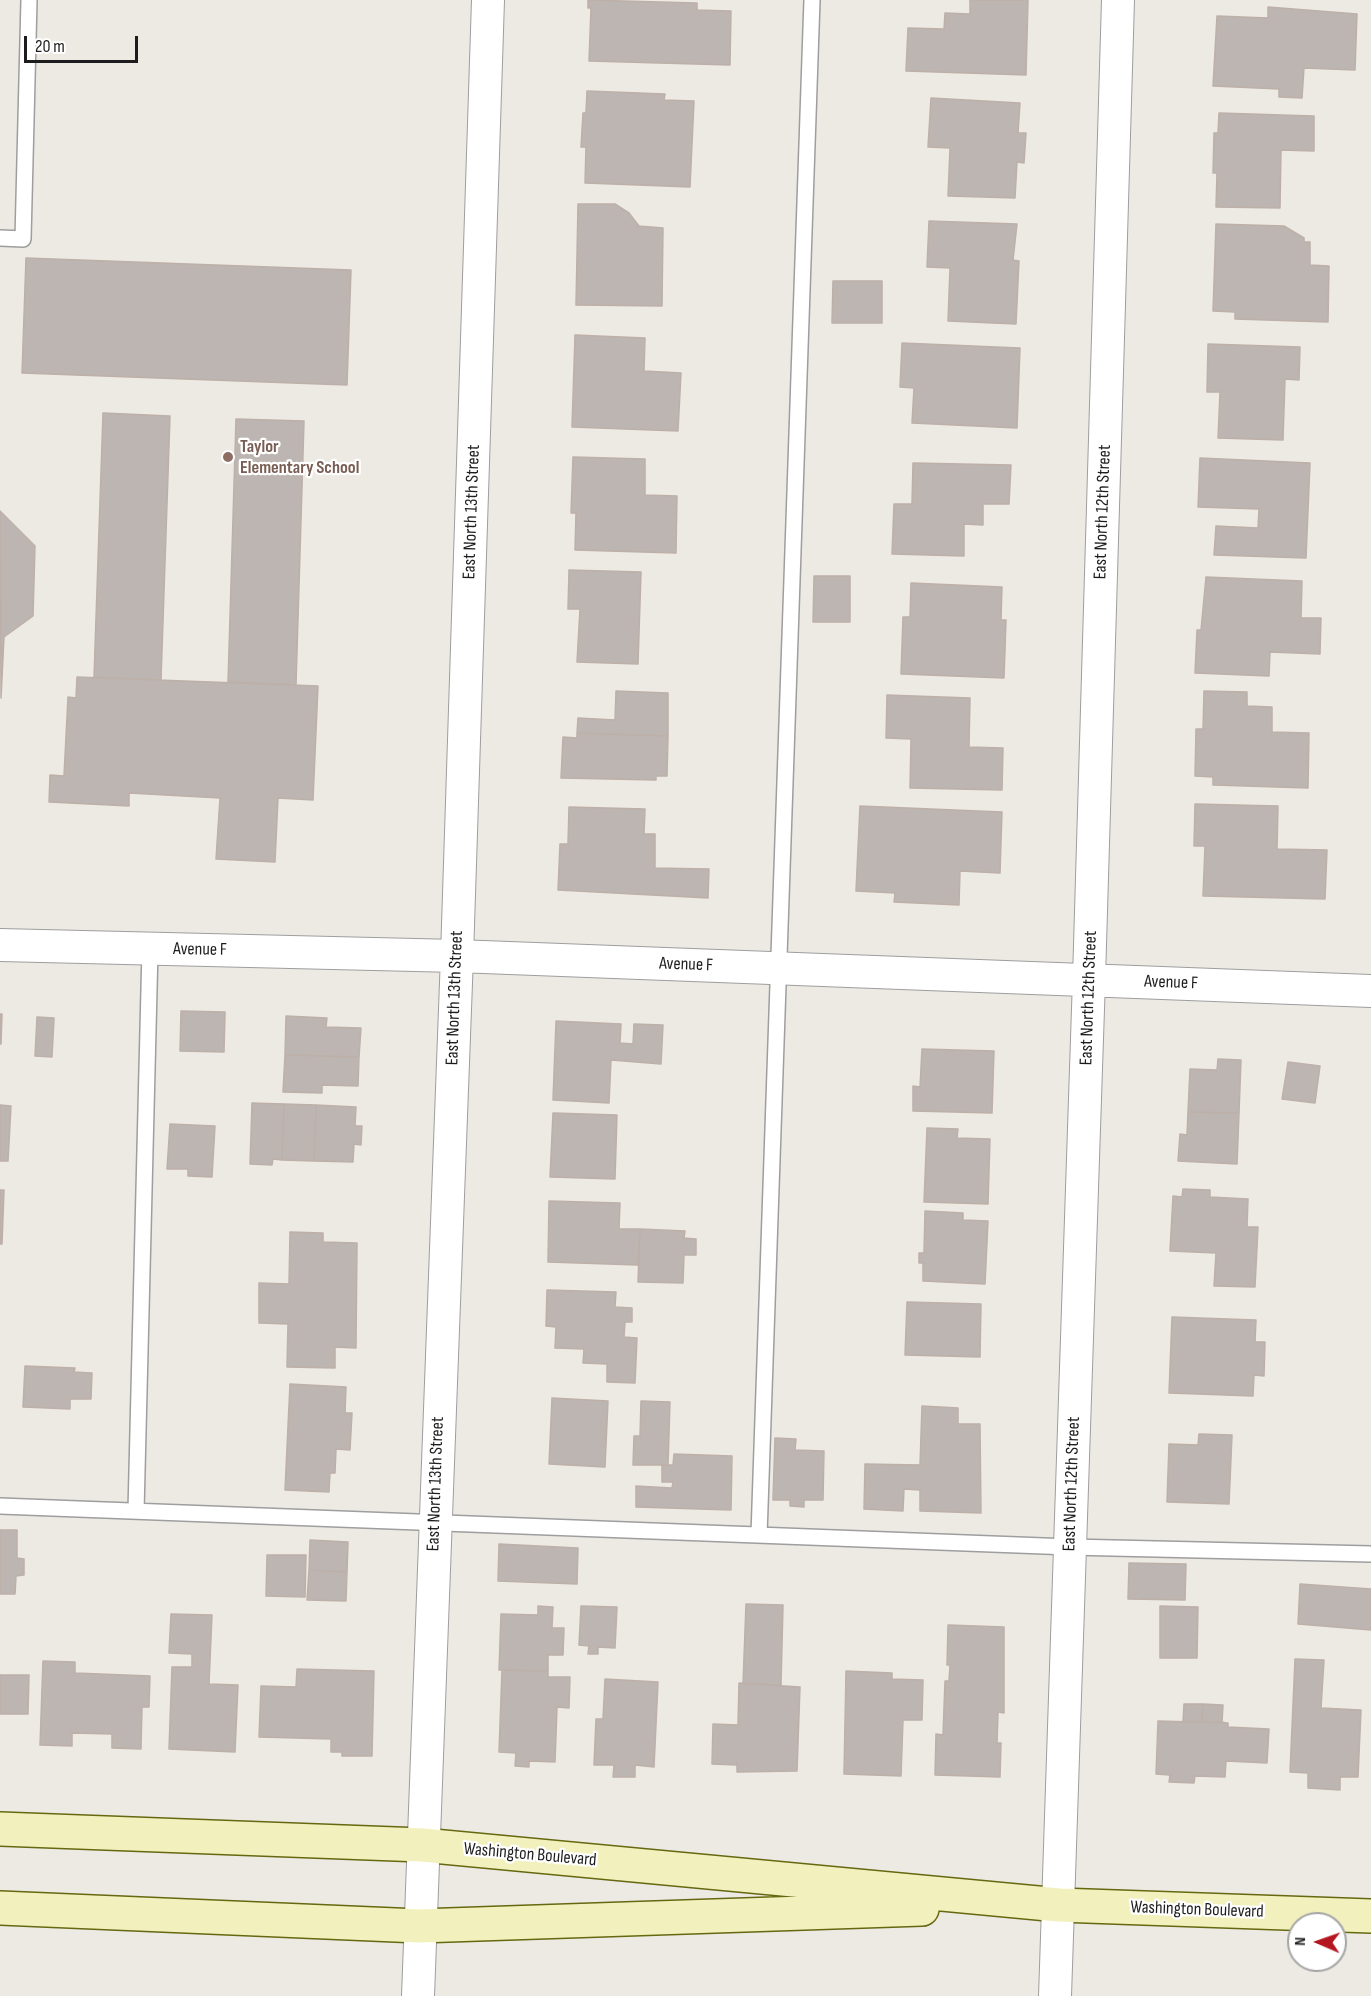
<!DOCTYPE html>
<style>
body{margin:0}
#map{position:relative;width:1371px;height:1996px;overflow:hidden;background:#edeae4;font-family:"Sofia Sans Condensed",sans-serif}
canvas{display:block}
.north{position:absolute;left:1287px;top:1912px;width:60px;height:60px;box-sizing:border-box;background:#fff;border:2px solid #a5a5a5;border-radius:50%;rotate:272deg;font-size:16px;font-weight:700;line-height:24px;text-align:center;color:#1d1d1d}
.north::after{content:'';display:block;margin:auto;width:21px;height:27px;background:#b51521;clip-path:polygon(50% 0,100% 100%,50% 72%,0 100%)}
.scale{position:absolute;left:24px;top:36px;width:114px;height:27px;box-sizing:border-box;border:3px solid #1d1d1d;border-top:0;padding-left:8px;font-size:18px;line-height:21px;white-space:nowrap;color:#1d1d1d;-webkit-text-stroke:4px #fff;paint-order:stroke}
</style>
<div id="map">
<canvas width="1371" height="1996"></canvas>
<div class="north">N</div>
<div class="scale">20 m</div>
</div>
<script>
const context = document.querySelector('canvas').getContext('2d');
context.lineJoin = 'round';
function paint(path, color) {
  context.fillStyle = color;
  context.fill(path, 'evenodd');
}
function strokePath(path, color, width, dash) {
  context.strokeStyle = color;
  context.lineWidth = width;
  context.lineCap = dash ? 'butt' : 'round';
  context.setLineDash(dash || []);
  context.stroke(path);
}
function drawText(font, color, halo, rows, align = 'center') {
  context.font = font + ' "Sofia Sans Condensed",sans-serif';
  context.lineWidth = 4.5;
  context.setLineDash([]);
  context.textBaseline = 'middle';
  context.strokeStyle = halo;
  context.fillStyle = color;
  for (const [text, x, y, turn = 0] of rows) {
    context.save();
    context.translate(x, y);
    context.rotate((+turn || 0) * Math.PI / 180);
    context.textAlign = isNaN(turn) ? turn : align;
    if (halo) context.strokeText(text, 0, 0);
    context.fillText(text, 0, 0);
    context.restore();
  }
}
const building = new Path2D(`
 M 588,0 L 697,3 L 697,10 L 731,11 L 730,65 L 589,61 L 591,8 L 588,8 Z
 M 970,0 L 1028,0 L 1026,75 L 906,71 L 908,28 L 944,29 L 945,13 L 970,14 Z
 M 1268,7 L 1357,14 L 1355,70 L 1304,68 L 1302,98 L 1279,97 L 1279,89 L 1213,86 L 1217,16 L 1268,18 Z
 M 587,91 L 665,94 L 664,100 L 694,101 L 690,187 L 585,183 L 586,147 L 581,147 L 583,113 L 586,113 Z
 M 931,98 L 1020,103 L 1018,133 L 1026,133 L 1024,163 L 1017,162 L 1015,198 L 948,196 L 950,148 L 928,147 Z
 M 1219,113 L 1314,116 L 1314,151 L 1281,150 L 1280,208 L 1216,207 L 1217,173 L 1213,173 L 1214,133 L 1218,133 Z
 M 578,204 L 615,204 L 629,213 L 639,226 L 663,228 L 662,306 L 576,305 Z
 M 929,221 L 1017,224 L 1013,260 L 1019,261 L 1016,324 L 948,321 L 950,268 L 927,267 Z
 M 1216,224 L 1284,226 L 1304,238 L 1304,242 L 1310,242 L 1310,265 L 1329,266 L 1328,322 L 1235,319 L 1235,312 L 1213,311 Z
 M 26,258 L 351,270 L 347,385 L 22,373 Z
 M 833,281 L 882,281 L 882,323 L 832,323 Z
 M 575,335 L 645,338 L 644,371 L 681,373 L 678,431 L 572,427 Z
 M 902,343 L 1020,348 L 1017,428 L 912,423 L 914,388 L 900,387 Z
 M 1208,344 L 1300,347 L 1299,380 L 1285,379 L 1283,440 L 1218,438 L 1220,392 L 1207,392 Z
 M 103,413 L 170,416 L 161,680 L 94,677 Z
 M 236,419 L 304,421 L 296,685 L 228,682 Z
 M 573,457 L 645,459 L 645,495 L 677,496 L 676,553 L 575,550 L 576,513 L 571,513 Z
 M 1200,458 L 1310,463 L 1306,558 L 1214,555 L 1216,526 L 1258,528 L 1259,509 L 1198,507 Z
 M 913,463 L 1011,465 L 1009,504 L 983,504 L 983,525 L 964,524 L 964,556 L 892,554 L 894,504 L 912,504 Z
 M 0,511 L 35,546 L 33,616 L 4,637 L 1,698 Z
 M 569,570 L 641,572 L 638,664 L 577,662 L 580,609 L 568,609 Z
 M 814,576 L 850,576 L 850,622 L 813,622 Z
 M 1206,577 L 1302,581 L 1301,618 L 1321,618 L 1320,654 L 1270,652 L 1269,676 L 1195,673 L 1197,630 L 1201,630 Z
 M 911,583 L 1002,587 L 1001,620 L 1006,620 L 1004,678 L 901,674 L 903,617 L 910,617 Z
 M 77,677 L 318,686 L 313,800 L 278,798 L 275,862 L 216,859 L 220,798 L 129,793 L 129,806 L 49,802 L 50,775 L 64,776 L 68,697 L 76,698 Z
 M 616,691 L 668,693 L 668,736 L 577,733 L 578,718 L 615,720 Z
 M 1204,691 L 1247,692 L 1247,706 L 1272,707 L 1272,732 L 1309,733 L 1308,788 L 1213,785 L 1213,777 L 1195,776 L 1196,729 L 1203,729 Z
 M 887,695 L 970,698 L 969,747 L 1003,748 L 1002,790 L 910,788 L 911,739 L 886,738 Z
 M 577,733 L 668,736 L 667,776 L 656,776 L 656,780 L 561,778 L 563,737 L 577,738 Z
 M 1195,804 L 1278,806 L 1277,849 L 1327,850 L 1325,899 L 1203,896 L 1205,846 L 1194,846 Z
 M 860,806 L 1002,812 L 1000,873 L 960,871 L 959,905 L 894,902 L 895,893 L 856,891 Z
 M 569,807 L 645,809 L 644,834 L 655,834 L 655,868 L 709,869 L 708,898 L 558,890 L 560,844 L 568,844 Z
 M 181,1011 L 225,1012 L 224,1052 L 180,1051 Z
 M 0,1014 L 2,1014 L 1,1044 L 0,1044 Z
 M 286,1016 L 327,1018 L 326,1027 L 361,1028 L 359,1057 L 285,1055 Z
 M 37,1017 L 54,1018 L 52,1057 L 35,1056 Z
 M 556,1021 L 621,1024 L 620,1043 L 633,1044 L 634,1024 L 663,1025 L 661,1064 L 611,1060 L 609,1103 L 553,1100 Z
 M 922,1049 L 994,1051 L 992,1113 L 913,1111 L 913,1086 L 920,1087 Z
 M 285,1055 L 359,1057 L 358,1086 L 322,1085 L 322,1093 L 283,1092 Z
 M 1218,1059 L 1241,1060 L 1239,1113 L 1188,1112 L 1190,1069 L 1217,1070 Z
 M 1288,1062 L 1320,1066 L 1315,1103 L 1282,1099 Z
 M 252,1103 L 284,1104 L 282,1160 L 273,1159 L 272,1165 L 250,1164 Z
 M 284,1104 L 316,1105 L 314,1161 L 282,1160 Z
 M 0,1105 L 11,1106 L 8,1161 L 0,1161 Z
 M 316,1105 L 356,1107 L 355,1126 L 362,1126 L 361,1145 L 354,1144 L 353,1162 L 314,1161 Z
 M 1188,1112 L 1239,1113 L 1237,1164 L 1178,1161 L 1180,1134 L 1187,1135 Z
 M 553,1113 L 617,1115 L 615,1179 L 550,1177 Z
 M 170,1124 L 215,1126 L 212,1177 L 188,1176 L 188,1169 L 167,1169 Z
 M 927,1128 L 958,1129 L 957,1138 L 990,1139 L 988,1204 L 924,1202 Z
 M 1183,1189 L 1210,1190 L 1210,1197 L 1248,1199 L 1247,1227 L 1258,1227 L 1255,1287 L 1214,1286 L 1216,1253 L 1170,1251 L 1173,1196 L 1182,1197 Z
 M 0,1190 L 4,1190 L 2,1244 L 0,1244 Z
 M 549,1201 L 620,1203 L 619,1229 L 640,1229 L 638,1265 L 548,1262 Z
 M 925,1211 L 963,1213 L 963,1220 L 988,1221 L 985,1284 L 923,1281 L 923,1263 L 919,1263 L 919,1253 L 924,1253 Z
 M 640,1229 L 685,1231 L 684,1238 L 696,1239 L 696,1255 L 684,1255 L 683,1283 L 638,1282 Z
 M 290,1232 L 323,1233 L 323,1242 L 357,1243 L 356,1348 L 335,1347 L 335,1368 L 287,1367 L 288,1324 L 259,1323 L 259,1283 L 289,1284 Z
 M 547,1290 L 616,1292 L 615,1307 L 632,1308 L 632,1322 L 625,1322 L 624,1337 L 637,1338 L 635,1383 L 607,1382 L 607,1364 L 583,1363 L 584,1349 L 555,1348 L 556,1327 L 546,1326 Z
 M 907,1302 L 981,1304 L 980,1357 L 905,1355 Z
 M 1172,1317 L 1256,1320 L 1255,1342 L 1265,1342 L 1264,1376 L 1254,1375 L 1253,1396 L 1169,1393 Z
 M 25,1366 L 75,1368 L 74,1372 L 92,1373 L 91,1399 L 70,1399 L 70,1409 L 23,1407 Z
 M 290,1384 L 346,1387 L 345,1413 L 352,1413 L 350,1450 L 336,1449 L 335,1473 L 330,1473 L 329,1492 L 285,1490 Z
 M 552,1398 L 608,1401 L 605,1467 L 549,1464 Z
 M 641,1401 L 670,1402 L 668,1465 L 633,1465 L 634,1436 L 640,1436 Z
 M 922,1406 L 958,1408 L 958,1424 L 980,1424 L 981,1513 L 920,1511 L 920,1490 L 904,1489 L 903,1511 L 864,1509 L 865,1464 L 920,1465 Z
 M 1199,1434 L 1232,1435 L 1229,1504 L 1167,1502 L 1169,1444 L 1198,1445 Z
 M 775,1438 L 796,1439 L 795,1450 L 824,1451 L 823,1500 L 804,1500 L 804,1507 L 790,1506 L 790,1500 L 773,1500 Z
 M 674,1454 L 732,1456 L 731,1510 L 636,1507 L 636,1486 L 672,1488 L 673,1482 L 662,1482 L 662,1465 L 673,1465 Z
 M 0,1530 L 17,1530 L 17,1558 L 24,1559 L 24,1575 L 16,1576 L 15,1594 L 0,1594 Z
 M 310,1540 L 348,1542 L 347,1572 L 309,1570 Z
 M 499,1544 L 578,1548 L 577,1584 L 498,1581 Z
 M 267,1555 L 306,1555 L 305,1597 L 266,1596 Z
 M 1129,1563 L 1186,1564 L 1185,1600 L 1128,1599 Z
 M 309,1570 L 347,1572 L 346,1601 L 307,1600 Z
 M 1300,1584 L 1371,1589 L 1371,1630 L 1298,1624 Z
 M 746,1604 L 783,1605 L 781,1685 L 743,1684 Z
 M 538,1606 L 553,1607 L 552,1628 L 564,1628 L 563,1655 L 548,1655 L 548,1671 L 499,1670 L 501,1614 L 538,1615 Z
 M 581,1606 L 617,1607 L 615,1648 L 598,1647 L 598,1654 L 588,1654 L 589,1646 L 579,1645 Z
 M 1160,1606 L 1198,1607 L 1197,1658 L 1160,1658 Z
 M 171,1614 L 212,1615 L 209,1684 L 238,1685 L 235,1752 L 169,1749 L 172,1667 L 192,1667 L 192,1654 L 169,1653 Z
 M 948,1625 L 1004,1627 L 1004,1713 L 998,1712 L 997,1743 L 1001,1743 L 1000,1777 L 935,1775 L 936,1734 L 943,1735 L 945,1681 L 949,1681 L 950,1665 L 947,1665 Z
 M 1295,1659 L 1324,1660 L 1321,1708 L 1361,1710 L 1358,1777 L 1340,1777 L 1340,1790 L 1308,1788 L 1308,1773 L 1290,1772 Z
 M 43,1661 L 75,1662 L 75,1673 L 150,1676 L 149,1707 L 142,1707 L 141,1749 L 112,1748 L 112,1734 L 72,1733 L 72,1746 L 40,1745 Z
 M 297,1669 L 374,1671 L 372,1756 L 342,1756 L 342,1752 L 331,1752 L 331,1739 L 259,1737 L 261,1686 L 296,1687 Z
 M 502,1670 L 548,1671 L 548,1677 L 570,1677 L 569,1708 L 557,1707 L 555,1762 L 529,1761 L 529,1767 L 515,1766 L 516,1753 L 499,1752 Z
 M 846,1671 L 892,1673 L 892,1679 L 923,1680 L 922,1720 L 903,1720 L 901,1776 L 844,1774 Z
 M 0,1675 L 29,1675 L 28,1714 L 0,1714 Z
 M 605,1679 L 658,1682 L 654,1767 L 635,1765 L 635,1777 L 613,1777 L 614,1765 L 594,1765 L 596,1719 L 603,1719 Z
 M 739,1683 L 800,1687 L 797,1771 L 737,1772 L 737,1765 L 712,1764 L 713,1724 L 738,1725 Z
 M 1184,1704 L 1203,1704 L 1202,1722 L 1183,1722 Z
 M 1203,1704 L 1223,1705 L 1222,1722 L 1226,1723 L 1202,1722 Z
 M 1158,1721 L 1228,1723 L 1228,1727 L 1269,1729 L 1267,1763 L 1226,1761 L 1225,1777 L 1195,1776 L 1194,1783 L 1169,1782 L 1170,1775 L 1156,1774 Z`);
const lane = new Path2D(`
 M 0,238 L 23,239 L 29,0
 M 0,1506 L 1070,1547 L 1371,1554
 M 136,1511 L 150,949
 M 759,1535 L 812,0`);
const street = new Path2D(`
 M 0,945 L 457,956 L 1371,991
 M 418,1996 L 457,956 L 488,0
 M 1055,1996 L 1089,979 L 1118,0`);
const secondary = new Path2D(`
 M 0,1829 L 422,1845 L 1059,1905 L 1371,1916
 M 0,1908 L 419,1926 L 922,1909`);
const markers = [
 [228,457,6,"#8d6e63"]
];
const educationNames = [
 ["Taylor",240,447],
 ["Elementary School",240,468]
];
const streetNames = [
 ["East North 13th Street",472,512,-88],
 ["East North 12th Street",1103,512,-88],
 ["Avenue F",200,950,1],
 ["Avenue F",686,965,2],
 ["Avenue F",1171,983,2],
 ["East North 13th Street",455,998,-88],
 ["East North 12th Street",1089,998,-88],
 ["East North 13th Street",436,1484,-88],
 ["East North 12th Street",1072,1484,-88],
 ["Washington Boulevard",530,1855,5],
 ["Washington Boulevard",1197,1910,2]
];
paint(building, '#bdb5b1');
strokePath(building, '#bdb0a8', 1.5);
strokePath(lane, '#9e9e9e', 18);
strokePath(street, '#9e9e9e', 34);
strokePath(secondary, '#656810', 36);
strokePath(lane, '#fff', 15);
strokePath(street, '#fff', 32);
strokePath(secondary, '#f2f1bd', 33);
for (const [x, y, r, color] of markers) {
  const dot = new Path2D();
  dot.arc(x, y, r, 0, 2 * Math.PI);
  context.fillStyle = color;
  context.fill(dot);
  strokePath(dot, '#fff', 2);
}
drawText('bold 18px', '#785e54', '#fff', educationNames, 'left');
drawText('18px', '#1d1d1d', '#fff', streetNames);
</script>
